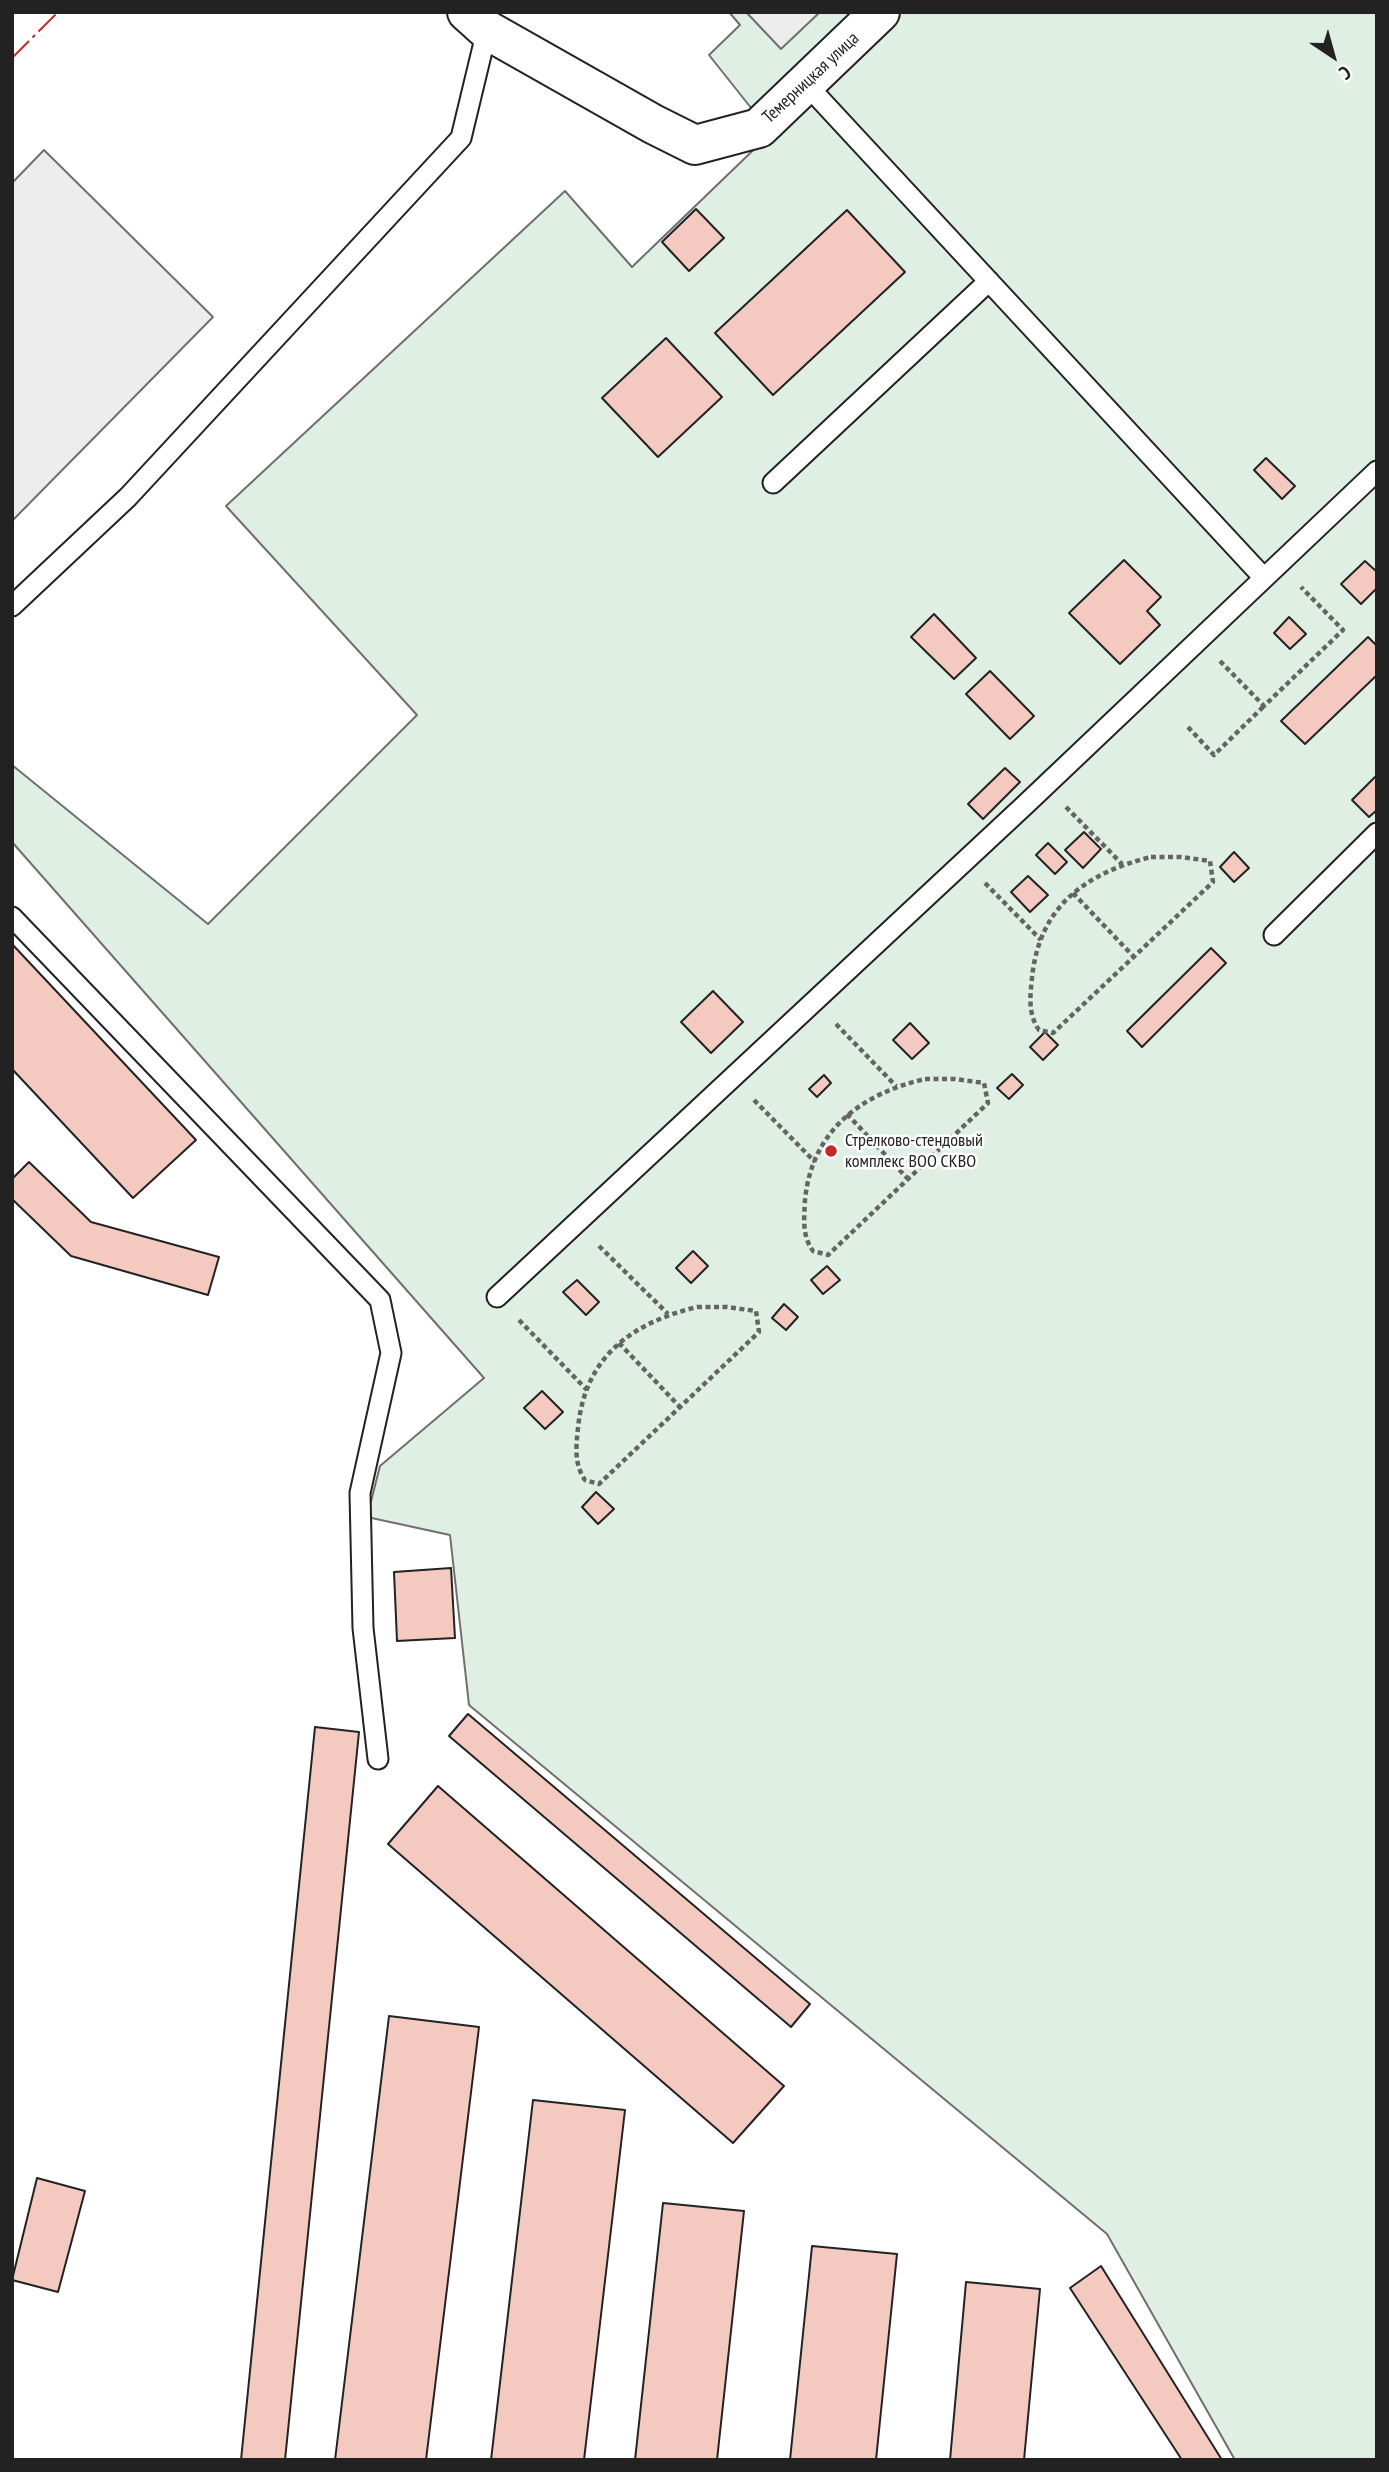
<!DOCTYPE html>
<meta charset="utf-8">
<style>
body{margin:0}
#map{position:relative;width:1389px;height:2472px;overflow:hidden;background:#fff;font-family:"PT Sans Narrow",sans-serif}
canvas{display:block}
.frame{position:absolute;inset:0;border:14px solid #222;pointer-events:none}
.north{position:absolute;left:1298px;top:21px;width:70px;height:70px;-webkit-text-stroke:5px #fff;paint-order:stroke;rotate:144deg;font-size:19px;font-weight:700;line-height:28px;text-align:center;color:#222}
.north::after{content:'';display:block;margin:auto;width:24px;height:32px;background:#222;clip-path:polygon(50% 0,100% 100%,50% 72%,0 100%)}
</style>
<div id="map">
<canvas width="1389" height="2472"></canvas>
<div class="frame"></div>
<div class="north">С</div>
</div>
<script>
const context = document.querySelector('canvas').getContext('2d');
context.lineJoin = 'round';
function paint(path, color) {
  context.fillStyle = color;
  context.fill(path, 'evenodd');
}
function strokePath(path, color, width, dash) {
  context.strokeStyle = color;
  context.lineWidth = width;
  context.lineCap = dash ? 'butt' : 'round';
  context.setLineDash(dash || []);
  context.stroke(path);
}
function drawText(font, color, halo, rows, align = 'center') {
  context.font = font + ' "PT Sans Narrow",sans-serif';
  context.lineWidth = 5;
  context.setLineDash([]);
  context.textBaseline = 'middle';
  context.strokeStyle = halo;
  context.fillStyle = color;
  for (const [text, x, y, turn = 0] of rows) {
    context.save();
    context.translate(x, y);
    context.rotate((+turn || 0) * Math.PI / 180);
    context.textAlign = isNaN(turn) ? turn : align;
    if (halo) context.strokeText(text, 0, 0);
    context.fillText(text, 0, 0);
    context.restore();
  }
}
const green = new Path2D(`
 M 729,12 L 1377,12 L 1377,2460 L 1235,2460 L 1107,2234 L 469,1705 L 450,1535 L 367,1517 L 380,1466 L 484,1378 L 12,842 L 12,765 L 208,924 L 417,715 L 226,506 L 565,191 L 632,267 L 771,133 L 709,55 L 740,25 Z`);
const parking = new Path2D(`
 M 746,12 L 820,12 L 781,49 Z
 M 44,150 L 213,317 L 12,521 L 12,183 Z`);
const building = new Path2D(`
 M 696,209 L 724,238 L 689,271 L 662,242 Z
 M 847,210 L 905,272 L 773,395 L 715,333 Z
 M 666,338 L 722,397 L 658,457 L 602,398 Z
 M 1266,458 L 1295,486 L 1282,499 L 1254,470 Z
 M 1124,560 L 1161,597 L 1147,611 L 1160,625 L 1120,664 L 1069,613 Z
 M 1365,561 L 1377,572 L 1377,588 L 1361,604 L 1341,584 Z
 M 934,614 L 976,658 L 954,679 L 911,637 Z
 M 1289,617 L 1306,634 L 1290,649 L 1274,633 Z
 M 1368,637 L 1377,646 L 1377,675 L 1305,744 L 1281,721 Z
 M 990,671 L 1034,716 L 1010,739 L 966,694 Z
 M 1005,768 L 1020,782 L 983,819 L 968,804 Z
 M 1377,775 L 1377,810 L 1369,817 L 1352,800 Z
 M 1084,832 L 1101,849 L 1083,868 L 1065,850 Z
 M 1048,843 L 1067,862 L 1055,874 L 1036,855 Z
 M 1234,852 L 1249,868 L 1234,882 L 1220,867 Z
 M 1028,876 L 1048,895 L 1030,912 L 1011,892 Z
 M 12,944 L 196,1140 L 133,1198 L 12,1069 Z
 M 1211,948 L 1226,963 L 1142,1047 L 1127,1031 Z
 M 713,991 L 743,1022 L 711,1053 L 681,1022 Z
 M 910,1023 L 929,1043 L 912,1059 L 893,1040 Z
 M 1045,1032 L 1058,1045 L 1043,1060 L 1030,1047 Z
 M 1012,1074 L 1023,1085 L 1009,1099 L 997,1088 Z
 M 824,1075 L 831,1083 L 817,1097 L 809,1089 Z
 M 29,1162 L 91,1222 L 219,1257 L 208,1295 L 71,1256 L 12,1199 L 12,1179 Z
 M 693,1251 L 708,1266 L 691,1283 L 676,1268 Z
 M 827,1266 L 840,1280 L 823,1294 L 811,1280 Z
 M 577,1280 L 599,1302 L 586,1315 L 563,1292 Z
 M 784,1304 L 798,1317 L 786,1330 L 772,1318 Z
 M 542,1391 L 563,1412 L 545,1429 L 524,1408 Z
 M 596,1492 L 614,1509 L 598,1524 L 582,1507 Z
 M 451,1568 L 455,1638 L 397,1641 L 394,1572 Z
 M 468,1714 L 810,2004 L 791,2027 L 449,1736 Z
 M 315,1727 L 359,1732 L 285,2460 L 241,2460 Z
 M 438,1786 L 784,2086 L 733,2143 L 388,1844 Z
 M 389,2016 L 479,2027 L 426,2460 L 335,2460 Z
 M 533,2100 L 625,2110 L 584,2460 L 491,2460 Z
 M 37,2178 L 85,2191 L 58,2292 L 12,2280 Z
 M 663,2203 L 744,2211 L 717,2460 L 635,2460 Z
 M 812,2246 L 897,2254 L 876,2460 L 790,2460 Z
 M 1101,2266 L 1222,2460 L 1182,2460 L 1070,2288 Z
 M 966,2282 L 1040,2289 L 1024,2460 L 950,2460 Z`);
const path = new Path2D(`
 M 1220,661 L 1264,706 L 1343,630 L 1301,587
 M 1188,727 L 1214,755 L 1264,706
 M 1066,807 L 1122,864
 M 1151,857 L 1181,857 L 1210,861 L 1213,882 L 1053,1033 L 1039,1030 C 1028,1014 1030,997 1032,978 C 1039,906 1086,873 1151,857 Z
 M 985,883 L 1041,940
 M 1073,893 L 1134,957
 M 836,1024 L 896,1086
 M 925,1079 L 955,1079 L 984,1083 L 988,1103 L 828,1255 L 813,1251 C 802,1236 804,1219 805,1200 C 812,1130 861,1094 925,1079 Z
 M 754,1100 L 815,1162
 M 847,1114 L 908,1179
 M 599,1246 L 668,1314
 M 697,1307 L 727,1307 L 756,1311 L 759,1332 L 599,1484 L 585,1480 C 574,1464 576,1447 578,1428 C 585,1356 632,1323 697,1307 Z
 M 519,1320 L 587,1390
 M 619,1343 L 680,1407`);
const lane = new Path2D(`
 M 806,84 L 1264,578
 M 773,483 L 989,281
 M 12,606 L 128,497 L 461,138 L 487,30
 M 12,917 L 380,1300 L 391,1353 L 360,1493 L 363,1628 L 378,1759
 M 1274,935 L 1377,833
 M 497,1297 L 1026,804 L 1377,471`);
const street = new Path2D(`
 M 467,12 L 487,30 L 653,124 L 695,145 L 759,128 L 880,12`);
const power = new Path2D(`
 M 12,58 L 58,12`);
const markers = [
 [831,1151,7,"#c62828"]
];
const streetNames = [
 ["Темерницкая улица",811,78,-43]
];
const poiNames = [
 ["Стрелково-стендовый",845,1141],
 ["комплекс ВОО СКВО",845,1162]
];
paint(green, '#e0efe3');
strokePath(green, '#6f6f6f', 2);
paint(parking, '#ededed');
strokePath(parking, '#6f6f6f', 2);
paint(building, '#f3c9c0');
strokePath(building, '#222', 2);
strokePath(lane, '#222', 23);
strokePath(street, '#222', 42);
strokePath(path, '#646464', 4.5, [5, 3.5]);
strokePath(lane, '#fff', 19);
strokePath(street, '#fff', 38);
strokePath(power, '#c62828', 2, [24, 5, 3.5, 5]);
for (const [x, y, r, color] of markers) {
  const dot = new Path2D();
  dot.arc(x, y, r, 0, 2 * Math.PI);
  context.fillStyle = color;
  context.fill(dot);
  strokePath(dot, '#fff', 2.5);
}
drawText('18px', '#222', '#fff', streetNames);
drawText('18px', '#222', '#fff', poiNames, 'left');
</script>
